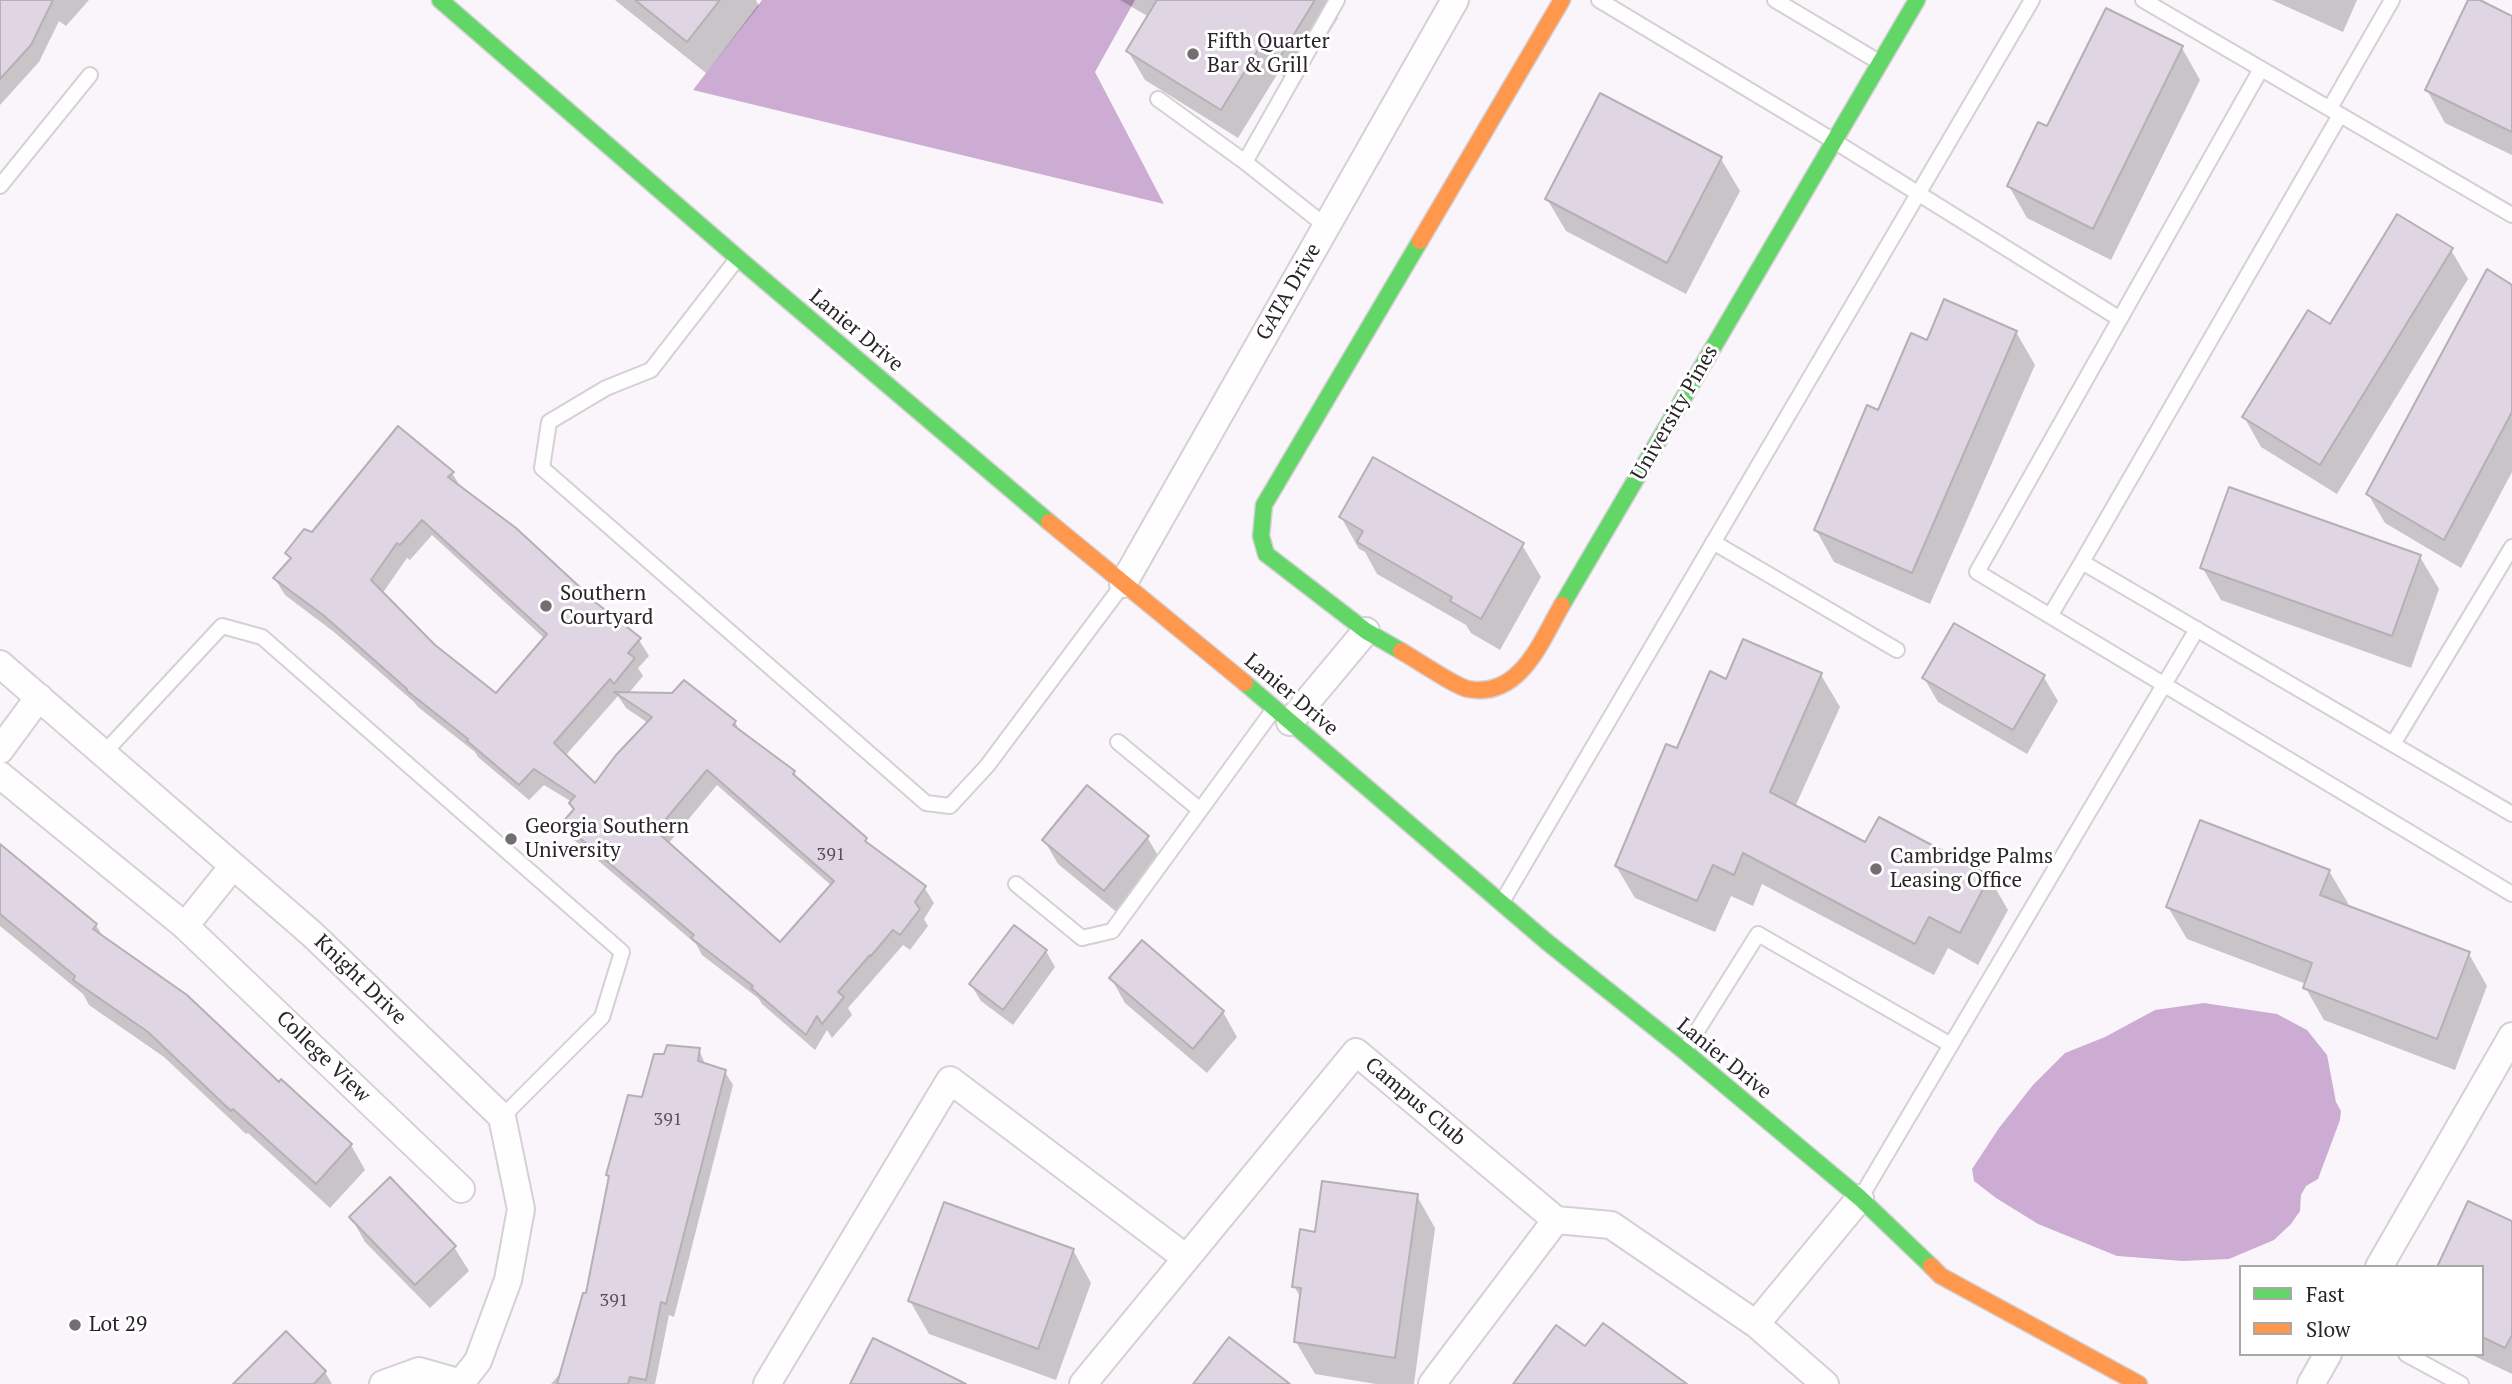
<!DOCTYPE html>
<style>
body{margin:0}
#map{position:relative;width:2512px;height:1384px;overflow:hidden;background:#faf5fa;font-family:"PT Serif",serif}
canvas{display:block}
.legend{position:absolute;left:2239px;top:1265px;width:245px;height:91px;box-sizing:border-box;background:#fff;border:2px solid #a9a8a9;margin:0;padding:9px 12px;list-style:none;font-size:21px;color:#292529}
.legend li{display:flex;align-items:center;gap:14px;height:35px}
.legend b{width:35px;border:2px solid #a9a8a9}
</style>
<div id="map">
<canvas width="2512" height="1384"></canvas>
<ul class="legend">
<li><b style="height:9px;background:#63d668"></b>Fast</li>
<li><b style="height:9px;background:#ff974d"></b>Slow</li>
</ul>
</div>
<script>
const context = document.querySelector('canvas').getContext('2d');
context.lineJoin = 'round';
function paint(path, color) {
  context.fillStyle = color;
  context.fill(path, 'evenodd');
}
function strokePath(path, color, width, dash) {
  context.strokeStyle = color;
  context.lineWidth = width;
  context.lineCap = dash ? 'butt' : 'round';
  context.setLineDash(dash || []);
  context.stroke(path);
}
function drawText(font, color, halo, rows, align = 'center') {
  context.font = font + ' "PT Serif",serif';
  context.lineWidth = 6;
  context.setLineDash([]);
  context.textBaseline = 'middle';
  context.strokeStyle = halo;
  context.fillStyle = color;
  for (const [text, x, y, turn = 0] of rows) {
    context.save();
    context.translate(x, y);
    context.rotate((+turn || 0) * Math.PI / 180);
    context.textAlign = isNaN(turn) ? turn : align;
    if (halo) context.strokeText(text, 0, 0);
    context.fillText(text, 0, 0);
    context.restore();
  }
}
const water = new Path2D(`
 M 762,0 L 1135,0 L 1095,72 L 1164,204 L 693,90 Z
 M 2204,1003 L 2277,1014 L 2307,1030 L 2327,1055 L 2336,1102 L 2341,1111 L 2340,1120 L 2318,1179 L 2306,1186 L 2301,1195 L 2300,1211 L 2291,1224 L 2274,1240 L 2229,1259 L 2183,1261 L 2117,1256 L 2038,1224 L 1996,1198 L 1974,1181 L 1972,1169 L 1999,1128 L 2033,1085 L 2065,1053 L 2105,1037 L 2155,1010 Z`);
const shadow = new Path2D(`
 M 0,0 L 89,0 L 66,26 L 59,21 L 39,62 L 0,105 Z
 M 615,0 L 756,0 L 759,6 L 706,73 Z
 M 1120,0 L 1328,0 L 1338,18 L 1297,85 L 1278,73 L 1238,138 L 1145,80 L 1128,51 L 1149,17 Z
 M 2272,0 L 2357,0 L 2343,32 Z
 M 2470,0 L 2476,0 L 2512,18 L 2512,155 L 2445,123 L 2427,90 Z
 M 2182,48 L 2200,80 L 2111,260 L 2027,218 L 2009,186 L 2048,129 Z
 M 1721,159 L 1740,191 L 1686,294 L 1566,231 L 1547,199 Z
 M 2451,250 L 2468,279 L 2337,494 L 2261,447 L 2244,417 L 2330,326 Z
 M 2512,287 L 2512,472 L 2461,568 L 2385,523 L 2368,494 Z
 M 2016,332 L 2035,365 L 1930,604 L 1834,562 L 1816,530 L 1879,412 L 1928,342 Z
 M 452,473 L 462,489 L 515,530 L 582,591 L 585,597 L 639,640 L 649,656 L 638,668 L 643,676 L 628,694 L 735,722 L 741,733 L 794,772 L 800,783 L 866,840 L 870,846 L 924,887 L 934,903 L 924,919 L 928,926 L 910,950 L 903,945 L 848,1008 L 852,1015 L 832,1038 L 827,1030 L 815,1050 L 762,1004 L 758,998 L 702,955 L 696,944 L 574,840 L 564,823 L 575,811 L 572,802 L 544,785 L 529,800 L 478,757 L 475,752 L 418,707 L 414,702 L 334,632 L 285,595 L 275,579 L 291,560 L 287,553 L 313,534 ZM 432,535 L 545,639 L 497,696 L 434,646 L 382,594 L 407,558 L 410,560 ZM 618,696 L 626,708 L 648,723 L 595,785 L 565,756 ZM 717,785 L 832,886 L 780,945 L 668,844 Z
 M 1341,517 L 1522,545 L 1541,577 L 1500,650 L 1471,633 L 1466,625 L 1377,574 L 1365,552 L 1359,549 Z
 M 2420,557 L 2439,589 L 2411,668 L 2221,600 L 2202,567 Z
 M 1821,675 L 1840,707 L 1795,807 L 1866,845 L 1989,877 L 2008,910 L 1978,965 L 1948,948 L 1934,975 L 1762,884 L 1753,906 L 1731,896 L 1715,932 L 1635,898 L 1616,866 L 1678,751 L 1727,681 Z
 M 2043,676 L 2058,701 L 2027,754 L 1938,702 L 1924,678 Z
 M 1147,837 L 1162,862 L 1119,914 L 1058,864 L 1044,840 Z
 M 0,844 L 96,925 L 105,940 L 351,1145 L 365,1170 L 330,1208 L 248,1133 L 246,1134 L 164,1057 L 89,1005 L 83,994 L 0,926 Z
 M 2329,871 L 2348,903 L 2347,907 L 2469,954 L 2487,986 L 2455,1070 L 2324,1020 L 2305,987 L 2306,984 L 2187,939 L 2168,907 Z
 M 1142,942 L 1223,1012 L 1237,1037 L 1207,1073 L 1125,1003 L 1111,978 Z
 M 1046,951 L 1055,967 L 1013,1025 L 981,1001 L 971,985 Z
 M 699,1050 L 706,1066 L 725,1072 L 733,1085 L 674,1317 L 669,1315 L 655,1384 L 551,1384 L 563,1370 L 587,1295 L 610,1179 L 607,1175 L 644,1099 Z
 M 1417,1196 L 1435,1228 L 1414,1384 L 1376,1384 L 1315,1374 L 1296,1342 L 1302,1300 L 1294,1286 L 1317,1234 Z
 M 351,1217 L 454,1247 L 469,1271 L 430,1308 L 365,1242 Z
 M 2512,1223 L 2512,1374 L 2470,1354 L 2482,1354 L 2482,1267 Z
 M 1073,1250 L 1091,1283 L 1056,1380 L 929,1334 L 910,1301 Z
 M 286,1333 L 325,1372 L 332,1384 L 236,1384 Z`);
const building = new Path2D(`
 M 0,0 L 53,0 L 31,45 L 0,79 Z
 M 635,0 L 720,0 L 687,42 Z
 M 1157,0 L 1315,0 L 1280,57 L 1261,45 L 1221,110 L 1126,51 Z
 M 2468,0 L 2480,0 L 2512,16 L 2512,132 L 2425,90 Z
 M 2106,8 L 2183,46 L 2093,229 L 2007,186 L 2038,122 L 2047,126 Z
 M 1600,93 L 1722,157 L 1667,263 L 1545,199 Z
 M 2397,214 L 2453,248 L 2320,465 L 2242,417 L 2308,310 L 2330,324 Z
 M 2487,269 L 2512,285 L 2512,412 L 2444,540 L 2366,494 Z
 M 1944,299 L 2017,331 L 1912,573 L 1814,530 L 1867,405 L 1878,410 L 1911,333 L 1927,340 Z
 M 398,426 L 454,472 L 448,477 L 516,528 L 583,590 L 581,591 L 641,638 L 628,653 L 635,658 L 614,684 L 610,679 L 554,743 L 595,783 L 616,755 L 652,717 L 614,692 L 672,693 L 684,680 L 736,721 L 733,725 L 795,771 L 793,774 L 867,838 L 865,841 L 926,886 L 915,902 L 920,909 L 900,935 L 893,930 L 871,956 L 870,955 L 838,992 L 844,997 L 822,1024 L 817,1016 L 806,1035 L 751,988 L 753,986 L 691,938 L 694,935 L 562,823 L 574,809 L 569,803 L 575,796 L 534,769 L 519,785 L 467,741 L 468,739 L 406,690 L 407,689 L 323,615 L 273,578 L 291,558 L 285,553 L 304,529 L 312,532 ZM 422,520 L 547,634 L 496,693 L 435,645 L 371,580 L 397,543 L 400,545 ZM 707,770 L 834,881 L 780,942 L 656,831 Z
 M 1373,457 L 1524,543 L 1481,619 L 1450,601 L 1452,597 L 1357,542 L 1363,531 L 1339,517 Z
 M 2229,487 L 2421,555 L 2392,636 L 2200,568 Z
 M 1954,623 L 2045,675 L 2013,730 L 1922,678 Z
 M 1743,639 L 1822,673 L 1770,792 L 1865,842 L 1879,817 L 1990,876 L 1960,933 L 1929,917 L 1915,944 L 1743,853 L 1734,875 L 1713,865 L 1697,901 L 1615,866 L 1666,744 L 1677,748 L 1710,671 L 1726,679 Z
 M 1087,785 L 1149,836 L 1104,891 L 1042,840 Z
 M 2200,820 L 2330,870 L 2320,895 L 2470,952 L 2437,1039 L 2303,988 L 2312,963 L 2166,907 Z
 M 0,844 L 97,924 L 93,929 L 187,995 L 279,1082 L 281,1079 L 352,1144 L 316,1184 L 233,1109 L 231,1111 L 148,1032 L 73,980 L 75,976 L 0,914 Z
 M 1014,925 L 1047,950 L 1003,1010 L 969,984 Z
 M 1142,940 L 1224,1011 L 1193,1049 L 1109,978 Z
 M 667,1045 L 700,1048 L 698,1061 L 726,1070 L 666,1304 L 661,1302 L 646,1380 L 630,1377 L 628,1384 L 557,1384 L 583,1293 L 586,1293 L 609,1176 L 606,1175 L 628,1095 L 642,1097 L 654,1054 L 664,1054 Z
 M 390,1177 L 456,1246 L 415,1285 L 349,1217 Z
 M 1322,1181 L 1418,1194 L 1395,1358 L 1294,1342 L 1301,1288 L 1292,1287 L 1300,1229 L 1315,1232 Z
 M 2468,1201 L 2512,1221 L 2512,1335 L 2505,1348 L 2482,1337 L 2482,1267 L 2437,1267 Z
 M 944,1202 L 1074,1249 L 1038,1349 L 908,1301 Z
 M 1603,1323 L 1687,1384 L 1513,1384 L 1556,1325 L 1585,1346 Z
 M 286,1331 L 326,1371 L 314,1384 L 233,1384 Z
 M 1229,1337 L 1290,1384 L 1193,1384 Z
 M 873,1338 L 904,1353 L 966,1384 L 850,1384 Z`);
const lane = new Path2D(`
 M 1599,0 L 1834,141 L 2120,319
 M 1775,0 L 1879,62
 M 2143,0 L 2512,215
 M 2261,69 L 1977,572 L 2512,894
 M 1158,99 L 1245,162
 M 2330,108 L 2392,0
 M 0,186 L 90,75
 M 1327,227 L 1245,162 L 1337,0
 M 737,259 L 651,370 L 606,388 L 549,422 L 542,468 L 926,803 L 950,806 L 987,766 L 1121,587
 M 1713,542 L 1897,650
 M 2082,562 L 2340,115
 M 2050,616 L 2082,562 L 2512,814
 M 1118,742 L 1200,810
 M 2393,744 L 2512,547
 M 103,754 L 222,626 L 262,637 L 622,952 L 602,1017 L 502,1117
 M 1016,884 L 1082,938 L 1112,931 L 1274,709
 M 1502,902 L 2032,0
 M 1685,1050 L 1758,934 L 1951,1045
 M 1861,1197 L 2197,629
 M 2406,1354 L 2461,1384`);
const street = new Path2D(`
 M 1123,584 L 1455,0
 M 0,664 L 312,934 L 502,1117 L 521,1209 L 508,1280 L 478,1361 L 460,1384
 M 1290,722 L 1366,631
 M 0,750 L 39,697
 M 0,775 L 185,926 L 461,1189
 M 185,926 L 233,866
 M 2379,1267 L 2512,1036
 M 1756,1324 L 1860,1198
 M 383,1384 L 419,1371 L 461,1383
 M 767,1384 L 950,1080 L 1186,1258
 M 1083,1384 L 1356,1052 L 1556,1220 L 1611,1225 L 1756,1324 L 1825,1384
 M 1432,1384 L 1556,1220
 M 2311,1384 L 2328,1354`);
const fast = new Path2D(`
 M 440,0 L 738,258 L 1049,522
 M 1562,605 L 1917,0
 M 1401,651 L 1366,631 L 1266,554 L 1261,536 L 1264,505 L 1420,241
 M 1245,683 L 1547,942 L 1684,1051 L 1860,1198 L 1931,1266`);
const slow = new Path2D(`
 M 1420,241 L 1562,0
 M 1049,522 L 1245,683
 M 1401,651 C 1415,659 1456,687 1468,689 C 1520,699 1541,641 1562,605
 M 1931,1266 L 1941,1276 L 2139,1384`);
const markers = [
 [1193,54,7,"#726e72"],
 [546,606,7,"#726e72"],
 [511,839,7,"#726e72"],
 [1876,869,7,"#726e72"],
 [75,1325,7,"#726e72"]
];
const numberNames = [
 ["391",831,855],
 ["391",668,1120],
 ["391",614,1301]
];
const poiNames = [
 ["Fifth Quarter",1207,42],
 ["Bar & Grill",1207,66],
 ["Southern",560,594],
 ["Courtyard",560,618],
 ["Georgia Southern",525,827],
 ["University",525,851],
 ["Cambridge Palms",1890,857],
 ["Leasing Office",1890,881],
 ["Lot 29",89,1325]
];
const streetNames = [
 ["GATA Drive",1289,292,-60],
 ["Lanier Drive",856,331,40],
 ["University Pines",1675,413,-60],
 ["Lanier Drive",1291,695,40],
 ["Knight Drive",360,980,44],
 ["College View",323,1057,44],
 ["Lanier Drive",1724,1059,39],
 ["Campus Club",1415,1102,40]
];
paint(water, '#cdacd4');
paint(shadow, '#0003');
paint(building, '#e0d5e2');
strokePath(building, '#b4b0b4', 2);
strokePath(lane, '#d4d0d4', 18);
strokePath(street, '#d4d0d4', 30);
strokePath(fast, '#d4d0d4', 19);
strokePath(slow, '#d4d0d4', 19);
strokePath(lane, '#fefefe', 14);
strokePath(street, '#fefefe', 26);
strokePath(fast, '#63d668', 16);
strokePath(slow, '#ff974d', 16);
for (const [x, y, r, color] of markers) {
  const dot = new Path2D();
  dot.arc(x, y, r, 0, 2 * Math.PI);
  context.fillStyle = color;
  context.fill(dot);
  strokePath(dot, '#fff', 2.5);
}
drawText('18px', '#575157', null, numberNames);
drawText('21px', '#292529', '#fff', poiNames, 'left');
drawText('21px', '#292529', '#fff', streetNames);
</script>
